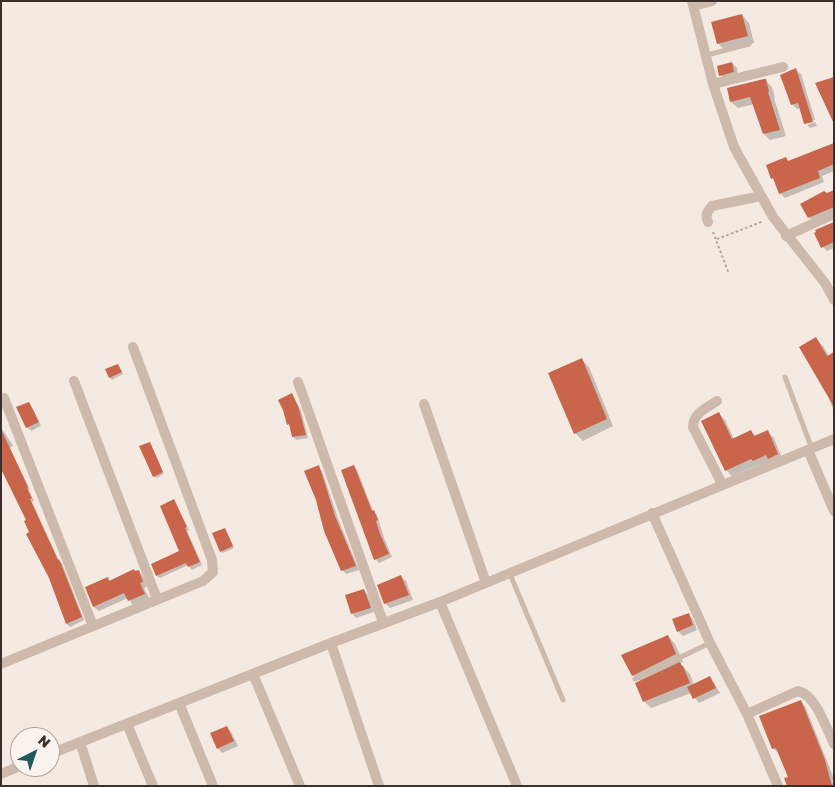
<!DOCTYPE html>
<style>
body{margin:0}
#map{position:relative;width:835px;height:787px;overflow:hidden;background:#f4eae1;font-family:"Golos Text",sans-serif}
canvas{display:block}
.frame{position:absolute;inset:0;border:2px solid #3b2f2b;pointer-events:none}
.north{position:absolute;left:10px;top:727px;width:50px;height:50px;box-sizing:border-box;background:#fbf4ee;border:1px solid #aea5a0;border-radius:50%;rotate:41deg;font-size:14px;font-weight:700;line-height:20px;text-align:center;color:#3b2f2b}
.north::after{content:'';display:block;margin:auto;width:18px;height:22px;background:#1f5b5e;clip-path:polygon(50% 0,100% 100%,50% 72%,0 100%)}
</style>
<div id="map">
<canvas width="835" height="787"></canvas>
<div class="frame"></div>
<div class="north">N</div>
</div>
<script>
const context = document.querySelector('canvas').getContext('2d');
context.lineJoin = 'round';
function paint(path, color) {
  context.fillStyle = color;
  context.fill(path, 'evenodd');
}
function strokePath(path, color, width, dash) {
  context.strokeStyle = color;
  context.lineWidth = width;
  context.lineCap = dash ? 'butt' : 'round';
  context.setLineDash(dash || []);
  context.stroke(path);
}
const shadow = new Path2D(`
 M 742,15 L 749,23 L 754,43 L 725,51 L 718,43 Z
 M 732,63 L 737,68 L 738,76 L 725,80 L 720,75 Z
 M 796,70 L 801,74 L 815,120 L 806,122 L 806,125 L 801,108 L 797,109 L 792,104 Z
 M 766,81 L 772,87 L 775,98 L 774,98 L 786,136 L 770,140 L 764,134 L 754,104 L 738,108 L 731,102 Z
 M 815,122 L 817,126 L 810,128 L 807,125 Z
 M 834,146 L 834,171 L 822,176 L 824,182 L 785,198 L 780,193 L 776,182 L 772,178 L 789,162 Z
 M 834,191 L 834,212 L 813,222 L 802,205 Z
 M 834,223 L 834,248 L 827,251 L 823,247 Z
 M 816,339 L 823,346 L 829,356 L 834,353 L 834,411 L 829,399 L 831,399 Z
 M 582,360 L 589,367 L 613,426 L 583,441 L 575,433 Z
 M 118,365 L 123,374 L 112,380 L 110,378 Z
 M 292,395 L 301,410 L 308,438 L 296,440 L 293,437 L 291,427 L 288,424 Z
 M 28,403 L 32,407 L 41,426 L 31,431 L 27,427 Z
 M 719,414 L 725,420 L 734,439 L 751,431 L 756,436 L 768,432 L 774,438 L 783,461 L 760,467 L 758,465 L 732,476 L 726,470 Z
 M 1,427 L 13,446 L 10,448 L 30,490 L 29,491 L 34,501 L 32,502 L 59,561 L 62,563 L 84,620 L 70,627 L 67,624 L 50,578 L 31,533 L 28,521 L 1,464 Z
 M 150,443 L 164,474 L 156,478 L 154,476 Z
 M 354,466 L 357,470 L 373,511 L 377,515 L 384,538 L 392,557 L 379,563 L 375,559 Z
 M 318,467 L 322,471 L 339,521 L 359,570 L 346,574 L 342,570 Z
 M 174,501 L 189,530 L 187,531 L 202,565 L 192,570 L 188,565 L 160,578 L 157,576 L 181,552 Z
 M 226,531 L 234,548 L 223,553 L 221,551 Z
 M 138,571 L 143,576 L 147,587 L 144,588 L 149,598 L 133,605 L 128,598 L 99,611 L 94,607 L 87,588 L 107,579 L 110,581 Z
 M 401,577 L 406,581 L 413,600 L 390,608 L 385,603 Z
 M 364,590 L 368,595 L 374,612 L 356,618 L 352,613 Z
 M 688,614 L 693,619 L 697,630 L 683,636 L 678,631 Z
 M 668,636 L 675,644 L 683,662 L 679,663 L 690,674 L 694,685 L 710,678 L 714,683 L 720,693 L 699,703 L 691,693 L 651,708 L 644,701 L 641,682 L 633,675 Z
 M 800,701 L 805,706 L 829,766 L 834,779 L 832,781 L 834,786 L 788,786 L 789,777 L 778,753 L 773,748 Z
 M 227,727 L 231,732 L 238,746 L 222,753 L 218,748 Z`);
const building = new Path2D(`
 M 742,14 L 748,36 L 717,44 L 711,22 Z
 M 732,62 L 734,72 L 719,76 L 717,66 Z
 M 796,68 L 813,122 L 804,124 L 798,103 L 791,105 L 780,75 Z
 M 834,77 L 834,124 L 815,83 Z
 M 764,79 L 766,79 L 769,92 L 768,92 L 780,130 L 763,134 L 750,97 L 730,102 L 727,88 Z
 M 834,143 L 834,164 L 818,171 L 820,178 L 779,194 L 773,178 L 771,179 L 766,165 L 786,157 L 788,161 Z
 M 834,190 L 834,207 L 808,218 L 800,204 L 824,191 L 827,193 Z
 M 834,222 L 834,242 L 821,248 L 814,233 L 816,232 L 815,230 Z
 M 816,337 L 827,356 L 834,352 L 834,407 L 799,347 Z
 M 582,358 L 607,419 L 574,434 L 548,373 Z
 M 118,364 L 122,372 L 109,378 L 105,369 Z
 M 292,393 L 298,406 L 306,435 L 292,437 L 289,424 L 287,425 L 283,410 L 278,400 Z
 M 29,402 L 39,422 L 26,428 L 16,407 Z
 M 719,412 L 732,439 L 751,430 L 754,436 L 768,430 L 778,454 L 768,459 L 766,455 L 753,461 L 751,459 L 725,471 L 701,421 Z
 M 1,429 L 28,487 L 27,488 L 32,498 L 30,499 L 58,560 L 59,559 L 82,617 L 66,624 L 49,578 L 26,534 L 29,532 L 24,521 L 26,520 L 1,469 Z
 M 150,442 L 163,472 L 153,477 L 139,446 Z
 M 319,465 L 335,516 L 356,566 L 341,571 L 324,531 L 316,500 L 304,471 Z
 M 354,465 L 372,511 L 374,510 L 378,520 L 376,521 L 380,534 L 389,554 L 374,560 L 341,470 Z
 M 174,499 L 187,527 L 185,528 L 200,562 L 188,567 L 186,563 L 156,576 L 151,564 L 179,551 L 160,506 Z
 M 225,528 L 233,546 L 220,552 L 212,533 Z
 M 134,569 L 135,571 L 139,570 L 143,582 L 140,583 L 145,594 L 128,601 L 124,593 L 93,607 L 85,587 L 108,577 L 109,581 Z
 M 401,575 L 409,595 L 384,604 L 377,585 Z
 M 364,589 L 371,608 L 351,614 L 345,595 Z
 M 689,613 L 693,625 L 677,632 L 672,619 Z
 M 668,635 L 676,654 L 632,676 L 621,655 Z
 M 680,662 L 682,666 L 683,666 L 690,683 L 643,702 L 635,683 Z
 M 710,676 L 716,688 L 693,699 L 687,687 Z
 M 801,700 L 825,760 L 832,786 L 787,786 L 784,778 L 788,777 L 776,748 L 772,749 L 759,716 Z
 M 227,726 L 234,741 L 217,749 L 210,733 Z`);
const path = new Path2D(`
 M 713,232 L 729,274
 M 717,239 L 764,221`);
const service = new Path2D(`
 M 707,55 L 749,44
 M 785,377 L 812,449
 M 510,574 L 563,700
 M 635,679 L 710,643`);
const minor = new Path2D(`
 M 692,1 L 713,84 L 734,147 L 773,217 L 825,283 L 834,300
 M 694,6 L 712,1
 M 713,84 L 783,67
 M 708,222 C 705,215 707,212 712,206 L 761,196
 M 786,236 L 834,214
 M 74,381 L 157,599
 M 298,382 L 383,622
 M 4,398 L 93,626
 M 717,401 C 707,408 693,413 693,427 L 722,484
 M 424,404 L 486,583
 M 808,450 L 834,511
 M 652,513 L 710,643 L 747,714 L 778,786
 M 440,602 L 517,786
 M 331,643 L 379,786
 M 1,664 L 203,581 L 213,572 L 212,560 L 133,347
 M 253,674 L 300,786
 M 179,703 L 213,786
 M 747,714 L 798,691 C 816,695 826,728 834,744
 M 127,724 L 153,786
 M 80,742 L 94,786
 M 50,754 L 331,643 L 440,602 L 834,439
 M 1,774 L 20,766`);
paint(shadow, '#0003');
paint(building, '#c8654a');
strokePath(path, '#b9a496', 2, [2.5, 2.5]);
strokePath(service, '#cdbaac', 5);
strokePath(minor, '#cdbaac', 10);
</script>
